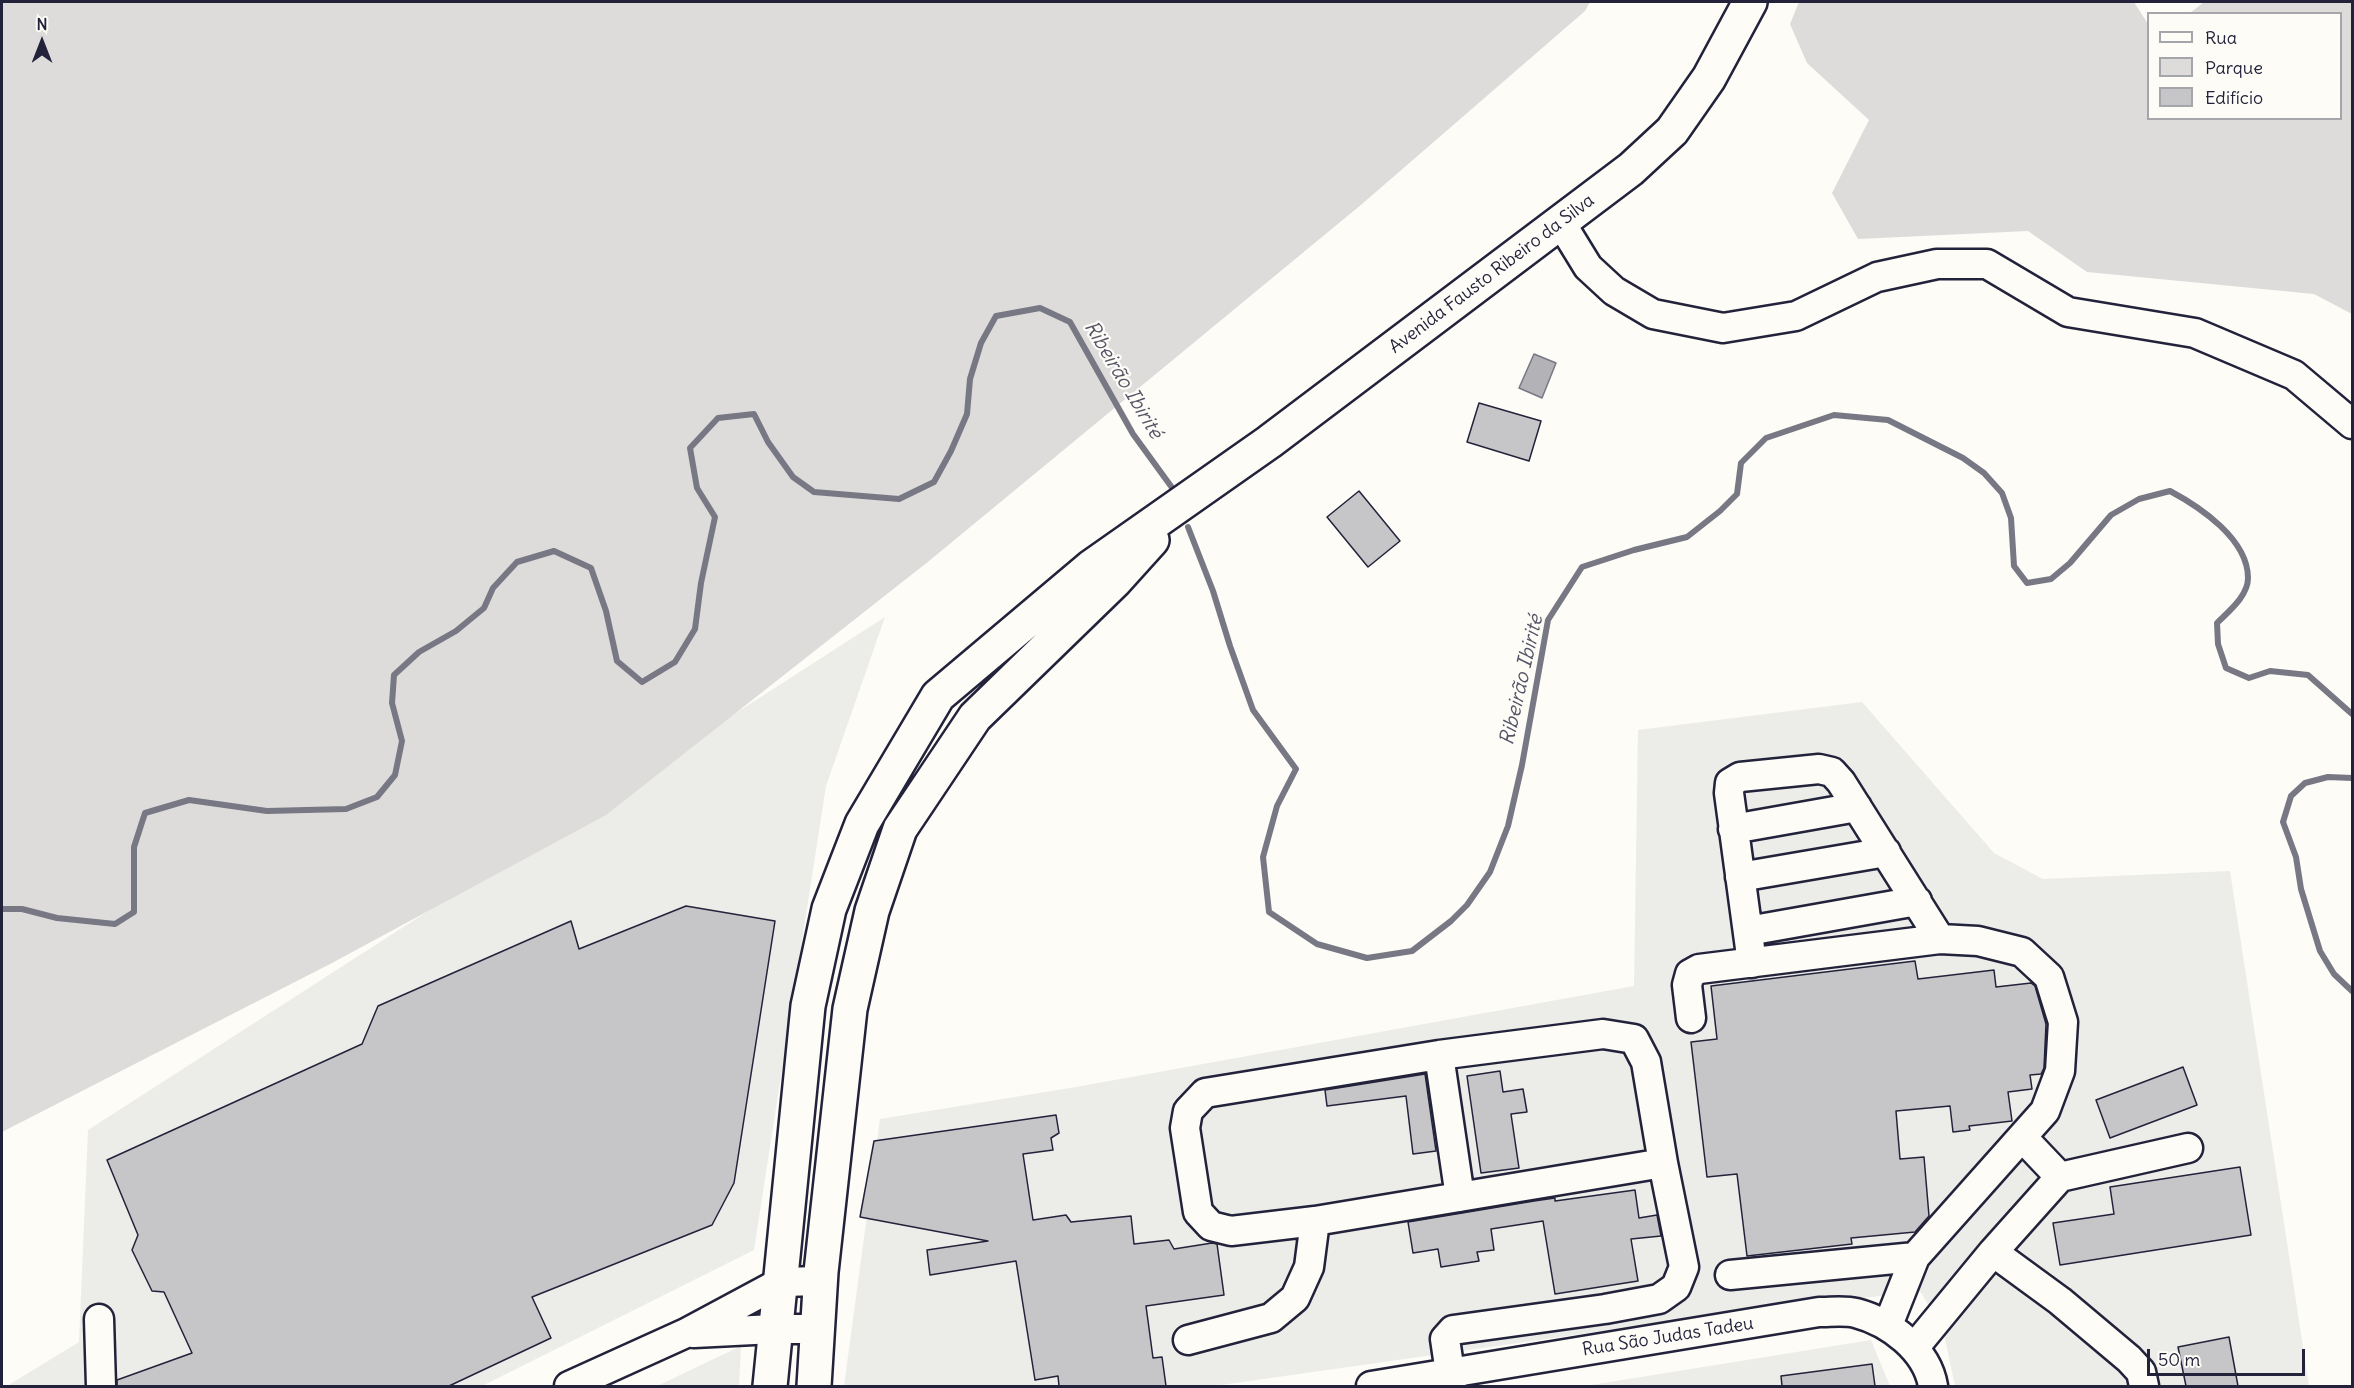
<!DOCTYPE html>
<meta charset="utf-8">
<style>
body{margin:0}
#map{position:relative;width:2354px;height:1388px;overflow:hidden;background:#fdfcf7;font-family:Delius,sans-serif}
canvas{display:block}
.frame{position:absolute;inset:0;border:3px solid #22223b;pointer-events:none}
.legend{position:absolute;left:2147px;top:12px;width:195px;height:108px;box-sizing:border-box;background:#fdfcf7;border:2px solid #a5a5ac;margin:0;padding:8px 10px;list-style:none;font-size:18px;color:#22223b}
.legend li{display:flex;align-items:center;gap:12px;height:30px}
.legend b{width:30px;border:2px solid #a5a5ac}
.north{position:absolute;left:12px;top:12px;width:60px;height:60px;-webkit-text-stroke:4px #fdfcf7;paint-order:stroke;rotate:0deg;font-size:16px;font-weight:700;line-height:24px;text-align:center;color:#22223b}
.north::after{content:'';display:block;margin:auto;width:21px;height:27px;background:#22223b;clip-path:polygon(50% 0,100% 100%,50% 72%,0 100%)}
.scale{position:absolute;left:2147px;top:1349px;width:158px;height:27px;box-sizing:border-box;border:3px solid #22223b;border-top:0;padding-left:8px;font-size:18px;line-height:21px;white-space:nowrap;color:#22223b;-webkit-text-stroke:4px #fdfcf7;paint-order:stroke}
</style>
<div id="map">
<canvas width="2354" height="1388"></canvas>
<div class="frame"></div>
<ul class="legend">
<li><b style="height:8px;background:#fdfcf7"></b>Rua</li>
<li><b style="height:16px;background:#dddcdb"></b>Parque</li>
<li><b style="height:16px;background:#c6c6c8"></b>Edifício</li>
</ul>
<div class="north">N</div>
<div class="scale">50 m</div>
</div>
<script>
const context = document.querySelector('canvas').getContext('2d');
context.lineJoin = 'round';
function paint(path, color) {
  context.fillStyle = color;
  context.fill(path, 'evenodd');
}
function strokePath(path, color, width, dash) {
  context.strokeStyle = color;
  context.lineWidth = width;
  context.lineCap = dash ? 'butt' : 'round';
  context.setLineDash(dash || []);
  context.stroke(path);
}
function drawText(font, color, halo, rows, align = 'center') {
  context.font = font + ' Delius,sans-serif';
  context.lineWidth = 4.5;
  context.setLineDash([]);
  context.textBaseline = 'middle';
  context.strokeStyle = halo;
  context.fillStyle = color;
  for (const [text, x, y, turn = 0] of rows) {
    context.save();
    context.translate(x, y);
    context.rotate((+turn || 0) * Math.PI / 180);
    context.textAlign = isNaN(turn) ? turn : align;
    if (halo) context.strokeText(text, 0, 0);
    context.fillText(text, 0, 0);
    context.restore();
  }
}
const built = new Path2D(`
 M 885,617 L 826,786 L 754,1250 L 482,1386 L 7,1386 L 79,1342 L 88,1130 Z
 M 1862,702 L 1994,853 L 2043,879 L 2230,871 L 2309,1386 L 1955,1386 L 1943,1329 L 1920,1291 L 1638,1326 L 1214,1386 L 844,1386 L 880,1119 L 1076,1087 L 1634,986 L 1638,730 Z
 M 1871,1340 L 1890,1386 L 1585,1386 Z
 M 741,1346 L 739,1386 L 657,1386 Z`);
const green = new Path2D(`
 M 2,2 L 1590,2 L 1585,11 L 1362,204 L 929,561 L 606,815 L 332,963 L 2,1132 Z
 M 1799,2 L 2134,2 L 2148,24 L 2148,118 L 2340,118 L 2340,14 L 2190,13 L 2204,2 L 2352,2 L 2352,314 L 2314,294 L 2087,272 L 2028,231 L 1858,239 L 1832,193 L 1869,120 L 1807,63 L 1790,24 Z`);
const water = new Path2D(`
 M 1534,354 L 1556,363 L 1542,398 L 1519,388 Z`);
const stream = new Path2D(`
 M 1188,527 L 1213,591 L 1230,646 L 1253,710 L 1296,769 L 1277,806 L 1263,857 L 1269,912 L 1317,944 L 1367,958 L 1412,951 L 1451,921 L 1467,905 L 1490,872 L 1508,826 L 1522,765 L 1548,620 L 1582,567 L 1634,550 L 1687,537 L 1720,511 L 1737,494 L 1741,463 L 1766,438 L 1834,415 L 1888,420 L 1963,458 L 1984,473 L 2002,493 L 2011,518 L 2014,566 L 2027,583 L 2051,579 L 2070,563 L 2111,515 L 2139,499 L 2170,491 C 2200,507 2248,539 2248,578 C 2248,596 2229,611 2217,623 L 2218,644 L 2226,668 L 2249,678 L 2270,671 L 2308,675 L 2352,714
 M 2352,778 L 2328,777 L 2305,783 L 2291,796 L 2283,822 L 2296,857 L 2301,889 L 2320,951 L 2334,974 L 2352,991
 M 2,909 L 22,909 L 57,918 L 115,924 L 134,912 L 134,847 L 145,813 L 189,800 L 267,811 L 346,809 L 377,797 L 395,775 L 402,741 L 392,703 L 394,675 L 419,652 L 456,631 L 484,608 L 493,588 L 517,562 L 554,551 L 591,568 L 606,611 L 617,661 L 642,682 L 675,662 L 695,629 L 701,583 L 715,517 L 697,488 L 690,448 L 718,418 L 754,414 L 768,442 L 793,477 L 814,492 L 899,499 L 934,482 L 951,451 L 967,414 L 970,379 L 981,343 L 996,316 L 1040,308 L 1070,322 L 1133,434 L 1173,489`);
const building = new Path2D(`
 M 1479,403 L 1541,421 L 1529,461 L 1467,442 Z
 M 1359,491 L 1400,541 L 1368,567 L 1327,517 Z
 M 686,906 L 775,921 L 734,1183 L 712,1225 L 532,1297 L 551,1338 L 449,1386 L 117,1386 L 117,1380 L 192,1353 L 164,1292 L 152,1291 L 132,1250 L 138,1235 L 107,1160 L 362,1044 L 378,1006 L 571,921 L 579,949 Z
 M 1915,961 L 1918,979 L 1994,970 L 1996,987 L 2031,983 L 2035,986 L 2046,1024 L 2044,1068 L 2041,1074 L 2030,1075 L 2032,1089 L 2008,1092 L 2012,1121 L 1969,1126 L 1970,1130 L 1953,1132 L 1950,1106 L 1896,1111 L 1900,1159 L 1924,1157 L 1929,1216 L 1915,1232 L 1851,1238 L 1852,1244 L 1747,1256 L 1737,1174 L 1707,1177 L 1691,1042 L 1717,1039 L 1711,986 Z
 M 2183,1067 L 2197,1105 L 2110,1138 L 2096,1100 Z
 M 1500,1071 L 1503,1092 L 1523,1089 L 1527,1112 L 1511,1114 L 1519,1168 L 1481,1173 L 1467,1076 Z
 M 1425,1074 L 1436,1151 L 1413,1154 L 1406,1096 L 1327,1106 L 1325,1090 Z
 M 1056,1115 L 1059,1133 L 1051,1138 L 1053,1150 L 1023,1154 L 1033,1220 L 1066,1215 L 1071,1222 L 1131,1216 L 1134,1244 L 1169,1240 L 1174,1249 L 1212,1243 L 1217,1244 L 1224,1295 L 1146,1306 L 1153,1358 L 1162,1357 L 1166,1386 L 1059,1386 L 1058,1376 L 1035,1380 L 1016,1261 L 930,1275 L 927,1250 L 988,1241 L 860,1217 L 874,1141 Z
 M 2240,1167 L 2251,1235 L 2060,1265 L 2053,1223 L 2114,1214 L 2110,1187 Z
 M 1635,1190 L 1639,1218 L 1657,1215 L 1661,1236 L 1631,1239 L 1638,1281 L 1555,1294 L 1543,1221 L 1491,1229 L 1494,1250 L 1477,1252 L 1479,1261 L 1441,1267 L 1438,1249 L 1413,1253 L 1408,1222 L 1534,1201 L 1555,1198 L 1555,1201 Z
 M 2229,1337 L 2238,1386 L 2186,1386 L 2178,1347 Z
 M 1872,1364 L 1875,1386 L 1782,1386 L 1781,1376 Z`);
const minor = new Path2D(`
 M 1561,223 L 1588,267 L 1614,291 L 1653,314 L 1723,328 L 1796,316 L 1877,277 L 1937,264 L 1987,264 L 2068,312 L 2195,333 L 2294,375 L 2352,424
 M 1733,829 L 1857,807
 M 1740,877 L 1886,852
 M 1748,931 L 1917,901
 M 1752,963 L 1729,793 L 1730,783 L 1740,777 L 1819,769 L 1832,772 L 1841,782 L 1940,939
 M 1691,1018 L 1687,985 L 1690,974 L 1699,969 L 1940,939 L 1978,941 L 2022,952 L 2049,977 L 2063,1022 L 2060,1071 L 2045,1111 L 1915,1257 L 1888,1325
 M 1439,1055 L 1460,1197
 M 2060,1177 L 2188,1148
 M 1315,1221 L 1231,1231 L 1211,1226 L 1198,1212 L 1185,1128 L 1188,1111 L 1205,1093 L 1439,1055 L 1603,1034 L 1634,1039 L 1646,1062 L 1663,1163
 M 1993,1252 L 2060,1301 L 2129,1359 L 2141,1372 L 2144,1386
 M 1730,1275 L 1915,1257
 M 99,1319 L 101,1386
 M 694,1333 L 774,1329 L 818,1329
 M 1188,1340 L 1271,1318 L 1295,1298 L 1309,1267 L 1315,1221 L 1663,1163 L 1684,1267 L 1676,1287 L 1659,1299 L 1605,1309 L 1453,1330 L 1445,1339 L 1452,1386
 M 1914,1348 L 1993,1252 L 2060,1177 L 2022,1137
 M 569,1386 L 686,1333 L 781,1282 L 821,1281
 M 1371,1386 L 1819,1312 C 1831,1312 1845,1310 1856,1313 C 1890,1322 1927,1350 1933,1386`);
const major = new Path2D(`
 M 770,1386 L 808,1006 L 829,909 L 862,824 L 938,696 L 1091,567 L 1269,442 L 1631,169 L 1672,131 L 1709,78 L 1750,2
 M 814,1386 L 821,1272 L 850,1009 L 872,911 L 900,829 L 975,717 L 1115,581 L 1152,540`);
const streetNames = [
 ["Avenida Fausto Ribeiro da Silva",1492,274,-37],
 ["Rua São Judas Tadeu",1668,1337,-9]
];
const waterNames = [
 ["Ribeirão Ibirité",1123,380,59],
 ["Ribeirão Ibirité",1522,680,-77]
];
paint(built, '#ecece9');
paint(green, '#dddcdb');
paint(water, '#b2b2b7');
strokePath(water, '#787885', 1.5);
strokePath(stream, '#787885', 6);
paint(building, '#c6c6c8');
strokePath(building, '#22223b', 1.5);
strokePath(minor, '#22223b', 33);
strokePath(major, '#22223b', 38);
strokePath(minor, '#fdfcf7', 28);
strokePath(major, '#fdfcf7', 33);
drawText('18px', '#22223b', '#fdfcf7', streetNames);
drawText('italic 20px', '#545466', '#fdfcf7', waterNames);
</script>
